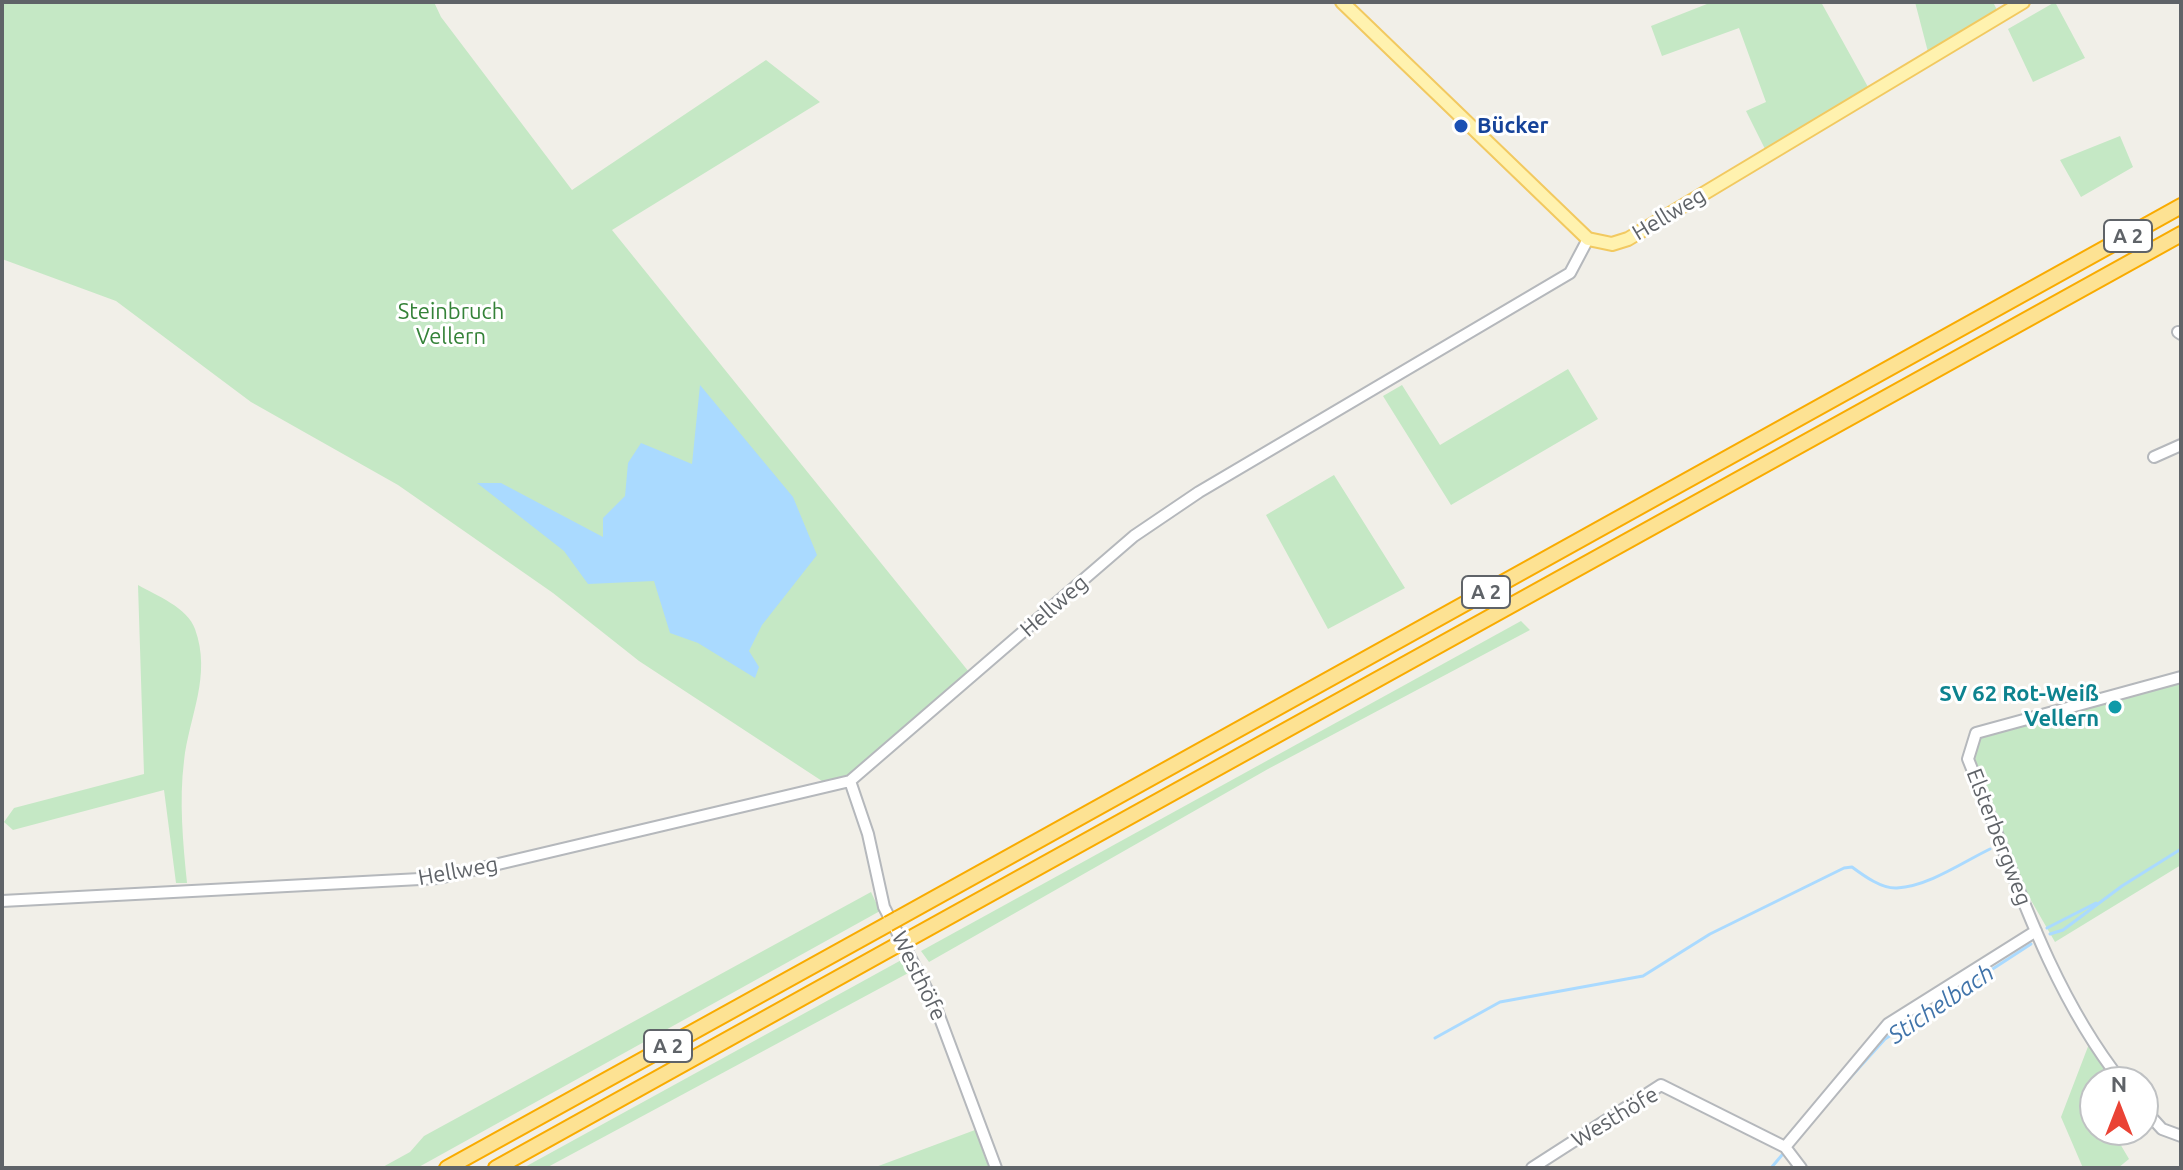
<!DOCTYPE html>
<meta charset="utf-8">
<style>
body{margin:0}
#map{position:relative;width:2183px;height:1170px;overflow:hidden;background:#f1efe8;font-family:Ubuntu,sans-serif}
canvas{display:block}
.frame{position:absolute;inset:0;border:4px solid #5f6368;pointer-events:none}
.north{position:absolute;left:2079px;top:1066px;width:80px;height:80px;box-sizing:border-box;background:#fff;border:2px solid #bfc1c3;border-radius:50%;rotate:0deg;font-size:22px;font-weight:700;line-height:32px;text-align:center;color:#5f6368}
.north::after{content:'';display:block;margin:auto;width:28px;height:36px;background:#ea4335;clip-path:polygon(50% 0,100% 100%,50% 72%,0 100%)}
</style>
<div id="map">
<canvas width="2183" height="1170"></canvas>
<div class="frame"></div>
<div class="north">N</div>
</div>
<script>
const context = document.querySelector('canvas').getContext('2d');
context.lineJoin = 'round';
function paint(path, color) {
  context.fillStyle = color;
  context.fill(path, 'evenodd');
}
function strokePath(path, color, width, dash) {
  context.strokeStyle = color;
  context.lineWidth = width;
  context.lineCap = dash ? 'butt' : 'round';
  context.setLineDash(dash || []);
  context.stroke(path);
}
function drawText(font, color, halo, rows, align = 'center') {
  context.font = font + ' Ubuntu,sans-serif';
  context.lineWidth = 6;
  context.setLineDash([]);
  context.textBaseline = 'middle';
  context.strokeStyle = halo;
  context.fillStyle = color;
  for (const [text, x, y, turn = 0] of rows) {
    context.save();
    context.translate(x, y);
    context.rotate((+turn || 0) * Math.PI / 180);
    context.textAlign = isNaN(turn) ? turn : align;
    if (halo) context.strokeText(text, 0, 0);
    context.fillText(text, 0, 0);
    context.restore();
  }
}
const green = new Path2D(`
 M 2,2 L 434,2 L 441,17 L 572,190 L 766,60 L 820,102 L 612,230 L 969,672 L 850,781 L 822,781 L 639,661 L 553,593 L 398,485 L 251,402 L 116,301 L 2,259 Z
 M 1712,2 L 1821,2 L 1868,87 L 1766,151 L 1746,111 L 1766,102 L 1739,28 L 1662,56 L 1651,26 Z
 M 1915,2 L 1993,2 L 1998,12 L 1928,52 Z
 M 2055,2 L 2085,58 L 2033,82 L 2008,29 Z
 M 2120,136 L 2133,167 L 2081,197 L 2060,160 Z
 M 1568,369 L 1598,419 L 1451,505 L 1383,396 L 1402,385 L 1440,445 Z
 M 1334,475 L 1405,588 L 1328,629 L 1266,515 Z
 M 138,585 C 156,595 188,608 195,629 C 212,676 189,716 184,761 C 179,801 183,843 187,883 L 176,883 L 164,790 L 13,830 L 4,822 L 14,808 L 144,774 Z
 M 1521,621 L 1530,630 L 1268,769 L 929,962 L 921,951 Z
 M 2181,680 L 2181,865 L 2055,942 L 2021,883 L 1972,758 L 1979,736 Z
 M 871,892 L 880,911 L 417,1168 L 381,1168 L 410,1152 L 424,1136 Z
 M 905,958 L 912,971 L 546,1168 L 523,1168 Z
 M 2089,1044 L 2118,1082 L 2095,1082 L 2095,1130 L 2132,1130 L 2119,1142 L 2129,1159 L 2118,1168 L 2083,1168 L 2061,1117 Z
 M 975,1130 L 989,1168 L 873,1168 Z`);
const water = new Path2D(`
 M 700,385 L 793,497 L 817,555 L 762,625 L 749,651 L 759,667 L 755,678 L 698,643 L 670,633 L 654,581 L 588,584 L 564,551 L 477,483 L 501,483 L 603,537 L 603,518 L 625,496 L 628,463 L 641,443 L 692,464 Z`);
const stream = new Path2D(`
 M 2047,928 L 2096,903
 M 2050,934 L 2063,930 L 2122,886 L 2181,849
 M 1435,1038 L 1500,1002 L 1643,976 L 1710,934 L 1844,868 L 1852,867 C 1864,876 1882,889 1897,888 C 1929,886 1963,862 1990,849
 M 1840,1089 L 1885,1039 L 2031,944
 M 1771,1168 L 1782,1155`);
const minor = new Path2D(`
 M 2178,332 L 2181,334
 M 2154,457 L 2181,445
 M 850,781 L 868,834 L 884,907 L 935,1005 L 996,1168
 M 2,901 L 439,878 L 850,781 L 1134,536 L 1199,492 L 1570,273 L 1588,239
 M 2122,1082 C 2048,989 2012,868 1968,759 L 1976,733 L 2181,677
 M 2143,1108 L 2162,1129 L 2181,1136
 M 1785,1147 L 1888,1024 L 2036,931
 M 1532,1168 L 1661,1085 L 1785,1147 L 1801,1168`);
const major = new Path2D(`
 M 1342,2 L 1588,239 L 1612,244 L 1628,239 L 2023,2`);
const highway = new Path2D(`
 M 897,919 L 2181,206
 M 909,939 L 2181,234
 M 447,1168 L 888,924
 M 496,1168 L 899,944`);
const highwayBridge = new Path2D(`
 M 888,924 L 897,919
 M 899,944 L 909,939`);
const markers = [
 [1461,126,8,"#1a4fb4"],
 [2115,707,8,"#0f9aa8"]
];
const shields = [
 [2128,236,48],
 [1486,592,48],
 [668,1046,48]
];
const shieldNames = [
 ["A 2",2128,236],
 ["A 2",1486,592],
 ["A 2",668,1046]
];
const transitNames = [
 ["Bücker",1477,126]
];
const streetNames = [
 ["Hellweg",1669,214,-31],
 ["Hellweg",1054,606,-41],
 ["Elsterbergweg",1999,837,69],
 ["Hellweg",458,871,-10],
 ["Westhöfe",919,976,64],
 ["Westhöfe",1615,1117,-31]
];
const parkNames = [
 ["Steinbruch",451,312],
 ["Vellern",451,337]
];
const cultureNames = [
 ["SV 62 Rot-Weiß",2099,694],
 ["Vellern",2099,719]
];
const waterNames = [
 ["Stichelbach",1941,1004,-34]
];
paint(green, '#c5e8c5');
paint(water, '#aadaff');
strokePath(stream, '#aadaff', 3);
strokePath(minor, '#b5b8bc', 14);
strokePath(major, '#f2c960', 16);
strokePath(highway, '#f9ab00', 18);
strokePath(minor, '#fff', 10);
strokePath(major, '#fff2af', 12);
strokePath(highway, '#fde293', 14);
strokePath(highwayBridge, '#f9ab00', 18, []);
strokePath(highwayBridge, '#fde293', 14);
for (const [x, y, r, color] of markers) {
  const dot = new Path2D();
  dot.arc(x, y, r, 0, 2 * Math.PI);
  context.fillStyle = color;
  context.fill(dot);
  strokePath(dot, '#fff', 3);
}
for (const [x, y, w] of shields) {
  const box = new Path2D();
  box.roundRect(x - w / 2, y - 16, w, 32, 6);
  context.fillStyle = '#fff';
  context.fill(box);
  strokePath(box, '#5f6368', 2);
}
drawText('bold 20px', '#5f6368', null, shieldNames);
drawText('bold 22px', '#164399', '#fff', transitNames, 'left');
drawText('22px', '#5f6368', '#fff', streetNames);
drawText('22px', '#348238', '#fff', parkNames);
drawText('bold 22px', '#0d838f', '#fff', cultureNames, 'right');
drawText('italic 24px', '#4174aa', '#fff', waterNames);
</script>
